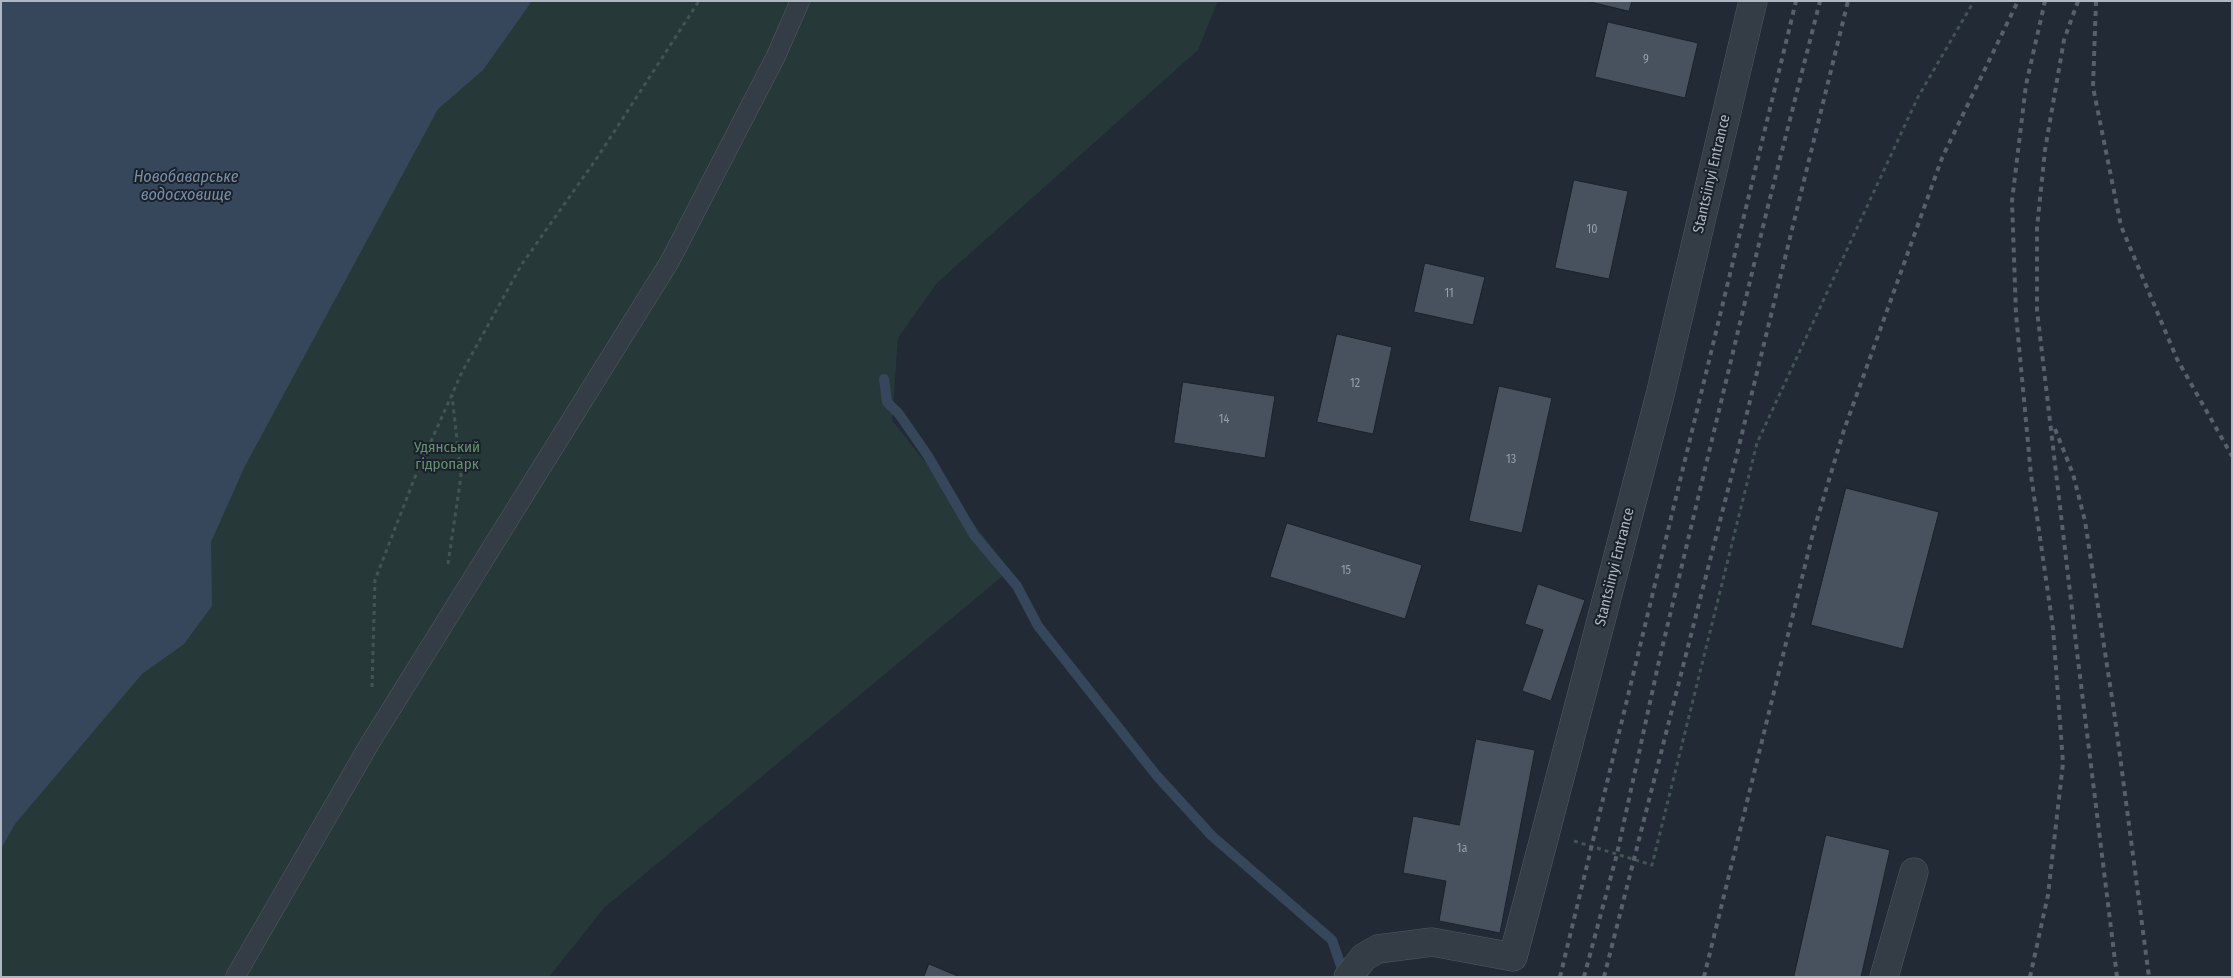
<!DOCTYPE html>
<meta charset="utf-8">
<style>
body{margin:0}
#map{position:relative;width:2233px;height:978px;overflow:hidden;background:#212a35;font-family:"Fira Sans Condensed",sans-serif}
canvas{display:block}
.frame{position:absolute;inset:0;border:2px solid #afb7c2;pointer-events:none}
</style>
<div id="map">
<canvas width="2233" height="978"></canvas>
<div class="frame"></div>
</div>
<script>
const context = document.querySelector('canvas').getContext('2d');
context.lineJoin = 'round';
function paint(path, color) {
  context.fillStyle = color;
  context.fill(path, 'evenodd');
}
function strokePath(path, color, width, dash) {
  context.strokeStyle = color;
  context.lineWidth = width;
  context.lineCap = dash ? 'butt' : 'round';
  context.setLineDash(dash || []);
  context.stroke(path);
}
function drawText(font, color, halo, rows, align = 'center') {
  context.font = font + ' "Fira Sans Condensed",sans-serif';
  context.lineWidth = 4;
  context.setLineDash([]);
  context.textBaseline = 'middle';
  context.strokeStyle = halo;
  context.fillStyle = color;
  for (const [text, x, y, turn = 0] of rows) {
    context.save();
    context.translate(x, y);
    context.rotate((+turn || 0) * Math.PI / 180);
    context.textAlign = isNaN(turn) ? turn : align;
    if (halo) context.strokeText(text, 0, 0);
    context.fillText(text, 0, 0);
    context.restore();
  }
}
const green = new Path2D(`
 M 1,1 L 1218,1 L 1198,50 L 937,283 L 898,338 L 892,420 L 1010,570 L 605,907 L 549,977 L 1,977 Z`);
const water = new Path2D(`
 M 1,1 L 532,1 L 483,70 L 438,109 L 245,466 L 211,542 L 212,606 L 184,644 L 142,674 L 15,824 L 1,849 Z`);
const stream = new Path2D(`
 M 884,379 L 887,402 L 899,414 L 928,456 L 974,535 L 1017,586 L 1038,626 L 1157,776 L 1212,836 L 1332,940 L 1341,966 L 1347,976`);
const building = new Path2D(`
 M 1587,1 L 1632,1 L 1629,11 Z
 M 1608,22 L 1698,43 L 1685,98 L 1595,77 Z
 M 1574,180 L 1628,191 L 1609,279 L 1555,268 Z
 M 1425,263 L 1485,277 L 1473,325 L 1414,312 Z
 M 1337,334 L 1392,347 L 1373,434 L 1317,422 Z
 M 1183,382 L 1275,396 L 1265,458 L 1174,443 Z
 M 1499,386 L 1552,398 L 1522,533 L 1469,521 Z
 M 1846,488 L 1939,512 L 1903,649 L 1811,625 Z
 M 1287,523 L 1422,565 L 1405,619 L 1270,577 Z
 M 1538,584 L 1585,600 L 1551,701 L 1522,691 L 1543,630 L 1525,624 Z
 M 1476,739 L 1535,750 L 1500,933 L 1439,921 L 1446,881 L 1403,873 L 1413,816 L 1459,825 Z
 M 1826,835 L 1890,850 L 1861,977 L 1794,977 Z
 M 929,964 L 960,977 L 924,977 Z`);
const path = new Path2D(`
 M 448,564 L 461,476 L 452,395
 M 372,687 L 375,580 L 415,477 L 462,372 L 522,264 L 597,158 L 699,1
 M 1574,841 L 1652,865 L 1757,443 L 1918,97 L 1974,1`);
const service = new Path2D(`
 M 235,977 L 370,743 L 670,261 L 776,56 L 800,1`);
const minor = new Path2D(`
 M 1348,977 L 1364,957 L 1378,949 L 1432,942 L 1513,957 L 1660,395 L 1753,1
 M 1884,977 L 1914,872`);
const rail = new Path2D(`
 M 2078,1 L 2064,40 L 2045,150 L 2037,228 L 2037,310 L 2077,652 L 2117,977
 M 2096,1 L 2093,87 L 2121,226 L 2177,359 L 2232,456
 M 2055,429 L 2073,474 L 2085,521 L 2115,718 L 2149,977
 M 1560,977 L 1796,1
 M 1584,977 L 1617,854 L 1659,661 L 1768,206 L 1820,1
 M 1604,977 L 1736,458 L 1848,1
 M 1704,977 L 1813,533 L 1844,430 L 1942,158 L 2018,1
 M 2030,977 L 2048,895 L 2063,763 L 2053,628 L 2031,475 L 2016,314 L 2012,201 L 2026,85 L 2045,1`);
const numberNames = [
 ["9",1646,60],
 ["10",1592,230],
 ["11",1449,294],
 ["12",1355,384],
 ["14",1224,420],
 ["13",1511,460],
 ["15",1346,571],
 ["1а",1462,849]
];
const streetNames = [
 ["Stantsiinyi Entrance",1712,174,-77],
 ["Stantsiinyi Entrance",1615,567,-76]
];
const parkNames = [
 ["Удянський",447,448],
 ["гідропарк",447,465]
];
const waterNames = [
 ["Новобаварське",186,178],
 ["водосховище",186,196]
];
paint(green, '#263838');
paint(water, '#36475b');
strokePath(stream, '#36475b', 10);
paint(building, '#48525e');
strokePath(building, '#1c232c', 1);
strokePath(service, '#525a63', 20);
strokePath(minor, '#525a63', 29);
strokePath(path, '#435455', 3, [4, 4]);
strokePath(service, '#343c46', 19);
strokePath(minor, '#343c46', 28);
strokePath(rail, '#57606c', 4, [5, 5]);
drawText('12px', '#959ea9', null, numberNames);
drawText('15px', '#afb7c2', '#1a212a', streetNames);
drawText('15px', '#689170', '#1a212a', parkNames);
drawText('italic 16px', '#798fa9', '#1a212a', waterNames);
</script>
